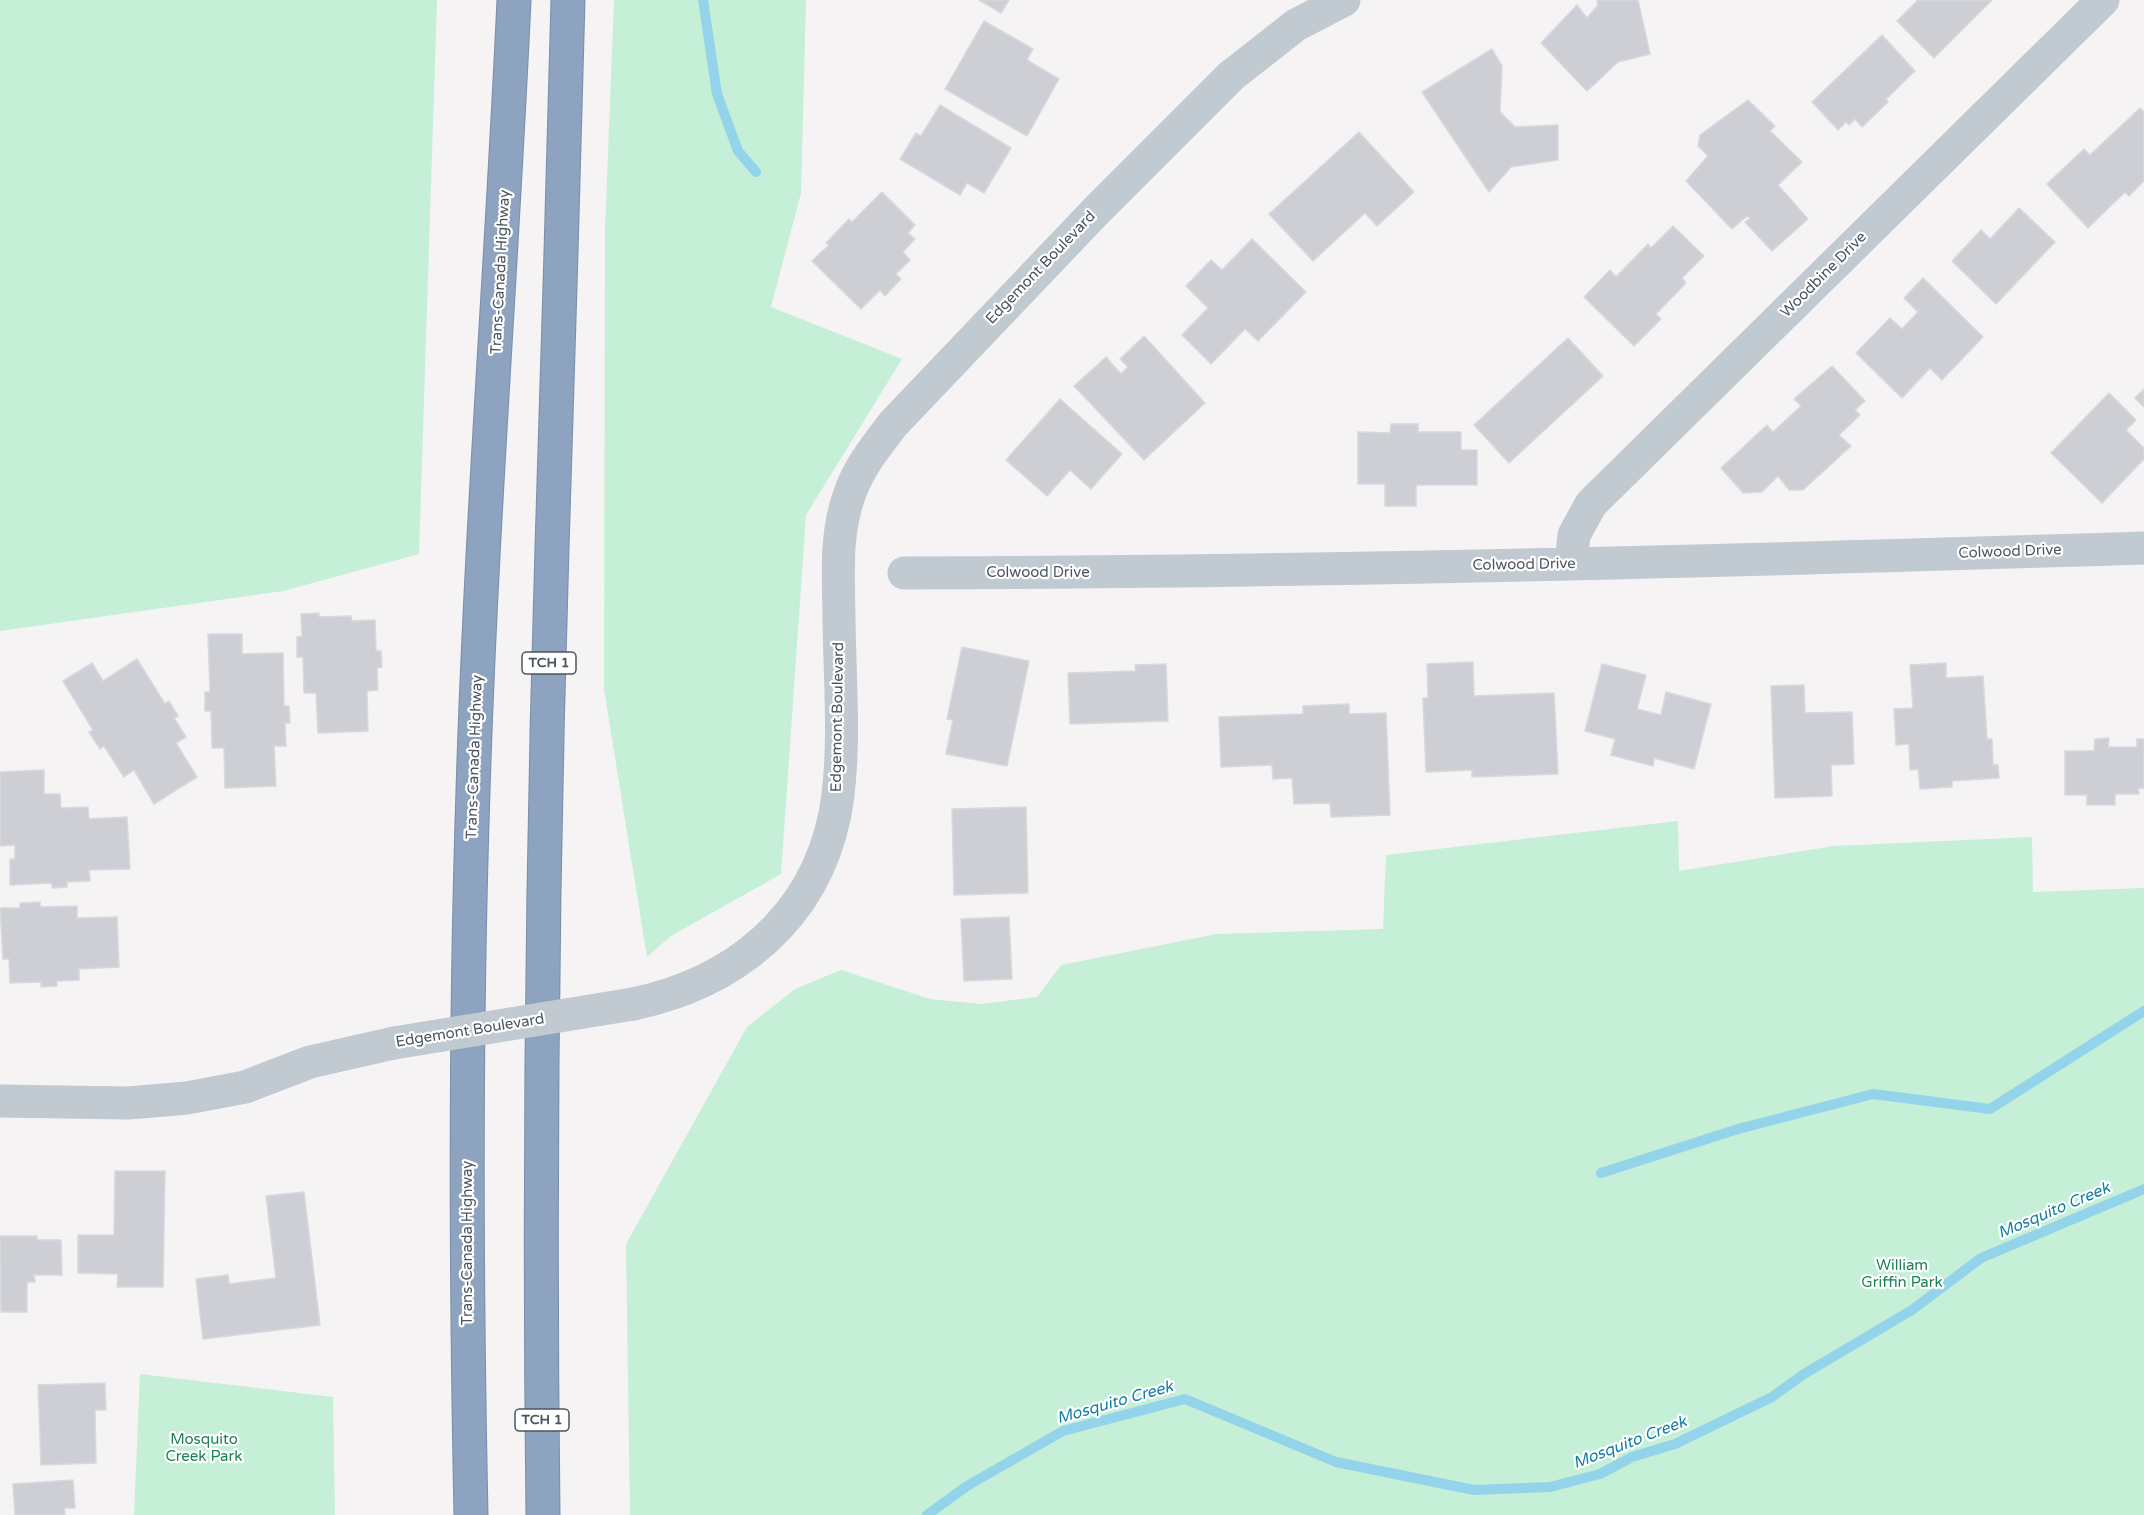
<!DOCTYPE html>
<style>
body{margin:0}
canvas{display:block;background:#f5f3f3}
</style>
<canvas width="2144" height="1515"></canvas>
<script>
const context = document.querySelector('canvas').getContext('2d');
context.lineJoin = 'round';
function paint(path, color) {
  context.fillStyle = color;
  context.fill(path, 'evenodd');
}
function strokePath(path, color, width, dash) {
  context.strokeStyle = color;
  context.lineWidth = width;
  context.lineCap = dash ? 'butt' : 'round';
  context.setLineDash(dash || []);
  context.stroke(path);
}
function drawText(font, color, halo, rows, align = 'center') {
  context.font = font + ' "Varela Round",sans-serif';
  context.lineWidth = 4.5;
  context.setLineDash([]);
  context.textBaseline = 'middle';
  context.strokeStyle = halo;
  context.fillStyle = color;
  for (const [text, x, y, turn = 0] of rows) {
    context.save();
    context.translate(x, y);
    context.rotate((+turn || 0) * Math.PI / 180);
    context.textAlign = isNaN(turn) ? turn : align;
    if (halo) context.strokeText(text, 0, 0);
    context.fillText(text, 0, 0);
    context.restore();
  }
}
const green = new Path2D(`
 M 0,0 L 437,0 L 419,554 L 283,591 L 0,631 Z
 M 614,0 L 806,0 L 801,193 L 771,307 L 902,359 L 806,515 L 781,874 L 671,936 L 647,957 L 604,689 L 605,231 Z
 M 1678,821 L 1679,871 L 1834,846 L 2032,837 L 2033,892 L 2144,888 L 2144,1515 L 630,1515 L 626,1244 L 747,1027 L 795,989 L 841,970 L 930,999 L 980,1004 L 1037,997 L 1061,965 L 1217,934 L 1383,929 L 1386,855 Z
 M 140,1374 L 333,1397 L 335,1515 L 134,1515 Z`);
const stream = new Path2D(`
 M 703,0 L 717,94 L 738,151 L 756,172
 M 1601,1173 L 1738,1129 L 1873,1094 L 1990,1109 L 2144,1011
 M 927,1515 L 967,1486 L 1063,1431 L 1185,1399 L 1336,1462 L 1474,1490 L 1550,1487 L 1600,1474 L 1632,1457 L 1675,1444 L 1772,1397 L 1804,1374 L 1912,1310 L 1981,1258 L 2144,1189`);
const building = new Path2D(`
 M 979,0 L 1009,0 L 1001,13 Z
 M 1597,0 L 1638,0 L 1650,54 L 1618,62 L 1587,91 L 1541,43 L 1577,5 L 1587,18 L 1598,5 Z
 M 1918,0 L 1992,0 L 1934,58 L 1897,21 Z
 M 984,21 L 1033,49 L 1027,60 L 1059,79 L 1027,136 L 945,89 Z
 M 1882,35 L 1915,71 L 1886,99 L 1888,102 L 1862,127 L 1855,119 L 1849,125 L 1846,122 L 1838,130 L 1812,102 Z
 M 1492,49 L 1502,66 L 1500,112 L 1515,127 L 1558,125 L 1558,160 L 1511,167 L 1489,192 L 1422,92 Z
 M 1748,100 L 1775,126 L 1770,131 L 1802,162 L 1778,185 L 1808,219 L 1772,251 L 1745,222 L 1750,218 L 1747,216 L 1732,229 L 1686,181 L 1708,156 L 1698,146 L 1700,135 Z
 M 940,105 L 1011,148 L 984,193 L 967,183 L 960,195 L 900,159 L 916,133 L 921,136 Z
 M 2140,108 L 2144,112 L 2144,181 L 2129,196 L 2125,192 L 2088,228 L 2047,184 L 2084,149 L 2090,155 Z
 M 1359,132 L 1414,192 L 1377,226 L 1365,213 L 1313,261 L 1269,214 Z
 M 882,192 L 915,225 L 908,233 L 915,239 L 903,252 L 910,260 L 896,274 L 901,279 L 885,296 L 880,290 L 861,309 L 812,261 L 829,245 L 826,243 L 849,219 L 852,222 Z
 M 2019,208 L 2055,242 L 1996,304 L 1952,261 L 1981,230 L 1990,239 Z
 M 1673,226 L 1704,256 L 1682,278 L 1686,283 L 1656,314 L 1661,319 L 1634,346 L 1584,297 L 1610,270 L 1616,277 L 1648,244 L 1651,248 Z
 M 1252,239 L 1306,292 L 1258,341 L 1245,329 L 1211,364 L 1182,335 L 1208,308 L 1186,286 L 1211,260 L 1222,270 Z
 M 1923,278 L 1983,337 L 1942,380 L 1930,368 L 1902,398 L 1856,353 L 1890,318 L 1902,329 L 1918,312 L 1904,298 Z
 M 1144,336 L 1205,403 L 1144,460 L 1074,386 L 1106,357 L 1121,374 L 1128,367 L 1120,359 Z
 M 1568,338 L 1603,376 L 1509,463 L 1474,425 Z
 M 1832,366 L 1865,401 L 1855,410 L 1860,415 L 1839,435 L 1851,446 L 1803,490 L 1789,490 L 1778,476 L 1762,492 L 1743,493 L 1721,468 L 1767,425 L 1773,432 L 1801,406 L 1794,399 Z
 M 2144,389 L 2144,407 L 2135,398 Z
 M 2109,393 L 2136,420 L 2126,430 L 2144,448 L 2144,459 L 2102,503 L 2051,453 Z
 M 1060,399 L 1122,454 L 1091,489 L 1070,470 L 1047,496 L 1006,460 Z
 M 1391,424 L 1418,424 L 1418,432 L 1461,432 L 1461,450 L 1477,450 L 1477,485 L 1416,485 L 1416,506 L 1385,506 L 1385,484 L 1358,484 L 1358,432 L 1390,433 Z
 M 319,613 L 319,617 L 351,616 L 352,621 L 375,620 L 376,651 L 381,651 L 382,667 L 377,668 L 378,690 L 367,691 L 368,731 L 318,733 L 316,693 L 304,693 L 303,657 L 297,657 L 297,637 L 302,636 L 301,614 Z
 M 208,634 L 242,634 L 242,654 L 283,653 L 284,706 L 289,706 L 290,723 L 285,723 L 286,746 L 274,746 L 276,786 L 225,788 L 224,748 L 212,748 L 211,711 L 205,711 L 205,692 L 210,692 Z
 M 962,647 L 1029,661 L 1007,766 L 946,754 L 953,720 L 947,719 Z
 M 137,659 L 165,704 L 169,701 L 178,716 L 174,718 L 186,737 L 176,743 L 197,777 L 154,804 L 134,770 L 124,777 L 104,746 L 100,749 L 89,732 L 93,730 L 63,681 L 92,663 L 103,681 Z
 M 1473,662 L 1474,696 L 1554,693 L 1558,774 L 1472,777 L 1472,770 L 1426,772 L 1423,698 L 1428,698 L 1427,664 Z
 M 1946,663 L 1946,678 L 1983,676 L 1987,739 L 1992,739 L 1993,765 L 1998,765 L 1999,778 L 1952,781 L 1952,787 L 1920,789 L 1918,769 L 1910,770 L 1909,744 L 1896,745 L 1894,709 L 1913,708 L 1910,665 Z
 M 1166,664 L 1168,721 L 1070,724 L 1068,673 L 1136,671 L 1135,665 Z
 M 1602,664 L 1646,675 L 1637,709 L 1661,715 L 1666,692 L 1711,704 L 1694,769 L 1654,758 L 1653,766 L 1611,755 L 1615,739 L 1585,731 Z
 M 1804,685 L 1805,713 L 1852,712 L 1854,764 L 1831,765 L 1832,796 L 1775,798 L 1771,686 Z
 M 1349,704 L 1349,714 L 1386,713 L 1390,815 L 1331,817 L 1330,803 L 1294,804 L 1292,778 L 1273,779 L 1272,765 L 1221,767 L 1219,717 L 1303,714 L 1303,706 Z
 M 2109,738 L 2108,747 L 2137,747 L 2137,739 L 2144,739 L 2144,788 L 2138,788 L 2139,794 L 2115,794 L 2115,805 L 2087,805 L 2087,795 L 2065,795 L 2065,751 L 2094,751 L 2095,739 Z
 M 44,770 L 44,794 L 60,794 L 61,808 L 88,807 L 89,819 L 127,817 L 130,869 L 89,870 L 90,881 L 67,882 L 67,887 L 52,888 L 52,883 L 10,885 L 10,859 L 15,859 L 15,845 L 0,846 L 0,772 Z
 M 1026,807 L 1028,893 L 954,895 L 952,809 Z
 M 40,902 L 40,907 L 77,906 L 77,918 L 117,917 L 119,967 L 79,969 L 79,980 L 56,981 L 57,986 L 41,987 L 41,982 L 10,983 L 9,959 L 3,959 L 0,908 L 20,908 L 20,903 Z
 M 1009,917 L 1012,979 L 964,981 L 961,919 Z
 M 115,1171 L 165,1171 L 163,1287 L 117,1287 L 118,1274 L 78,1273 L 78,1235 L 114,1235 Z
 M 304,1192 L 320,1325 L 203,1339 L 196,1279 L 228,1275 L 229,1284 L 276,1278 L 266,1196 Z
 M 0,1236 L 37,1236 L 37,1240 L 61,1240 L 62,1275 L 34,1275 L 35,1282 L 27,1282 L 27,1312 L 1,1312 Z
 M 105,1383 L 106,1410 L 95,1410 L 96,1463 L 41,1465 L 38,1385 Z
 M 73,1480 L 75,1508 L 64,1508 L 65,1515 L 15,1515 L 13,1484 Z`);
const minor = new Path2D(`
 M 1571,564 L 1574,535 L 1591,504 L 2103,0
 M 904,573 C 1318,572 1731,561 2144,548`);
const tertiary = new Path2D(`
 M 633,1004 C 734,983 814,919 835,814 C 846,756 840,683 839,623 C 839,580 834,535 850,493 C 859,467 877,445 893,424 L 1096,211 L 1231,76 L 1296,25 L 1344,0
 M 0,1101 L 128,1103 L 187,1098 L 245,1087 L 310,1062 L 394,1043`);
const motorway = new Path2D(`
 M 471,1515 C 466,1274 465,1032 473,791 C 481,527 502,264 514,0
 M 543,1515 C 539,1193 542,870 552,548 C 557,365 564,183 568,0`);
const tertiaryBridge = new Path2D(`
 M 394,1043 L 633,1004`);
const shields = [
 [549,663,54],
 [542,1420,54]
];
const shieldNames = [
 ["TCH 1",549,663],
 ["TCH 1",542,1420]
];
const streetNames = [
 ["Edgemont Boulevard",1041,268,-46],
 ["Trans-Canada Highway",501,272,-87],
 ["Woodbine Drive",1824,275,-45],
 ["Colwood Drive",2010,552,-2],
 ["Colwood Drive",1524,565,-1],
 ["Colwood Drive",1038,573],
 ["Edgemont Boulevard",838,717,-89],
 ["Trans-Canada Highway",475,757,-88],
 ["Edgemont Boulevard",470,1031,-9],
 ["Trans-Canada Highway",468,1243,-90]
];
const parkNames = [
 ["William",1902,1266],
 ["Griffin Park",1902,1283],
 ["Mosquito",204,1440],
 ["Creek Park",204,1457]
];
const waterNames = [
 ["Mosquito Creek",2054,1211,-23],
 ["Mosquito Creek",1115,1403,-16],
 ["Mosquito Creek",1630,1443,-21]
];
paint(green, '#c5efd7');
strokePath(stream, '#93d4ea', 10);
paint(building, '#cdcfd5');
strokePath(building, '#d7d9de', 1.5);
strokePath(motorway, '#788eab', 35);
strokePath(minor, '#c1c9d1', 33);
strokePath(tertiary, '#c1c9d1', 33);
strokePath(motorway, '#8da3bf', 33);
strokePath(tertiaryBridge, '#c1c9d1', 33);
for (const [x, y, w] of shields) {
  const box = new Path2D();
  box.roundRect(x - w / 2, y - 11, w, 22, 4.5);
  context.fillStyle = '#fff';
  context.fill(box);
  strokePath(box, '#4b5560', 1.5);
}
drawText('bold 14px', '#4b5560', null, shieldNames);
drawText('15px', '#4b5560', '#fff', streetNames);
drawText('15px', '#1b8254', '#fff', parkNames);
drawText('italic 16px', '#117ea4', '#fff', waterNames);
</script>
